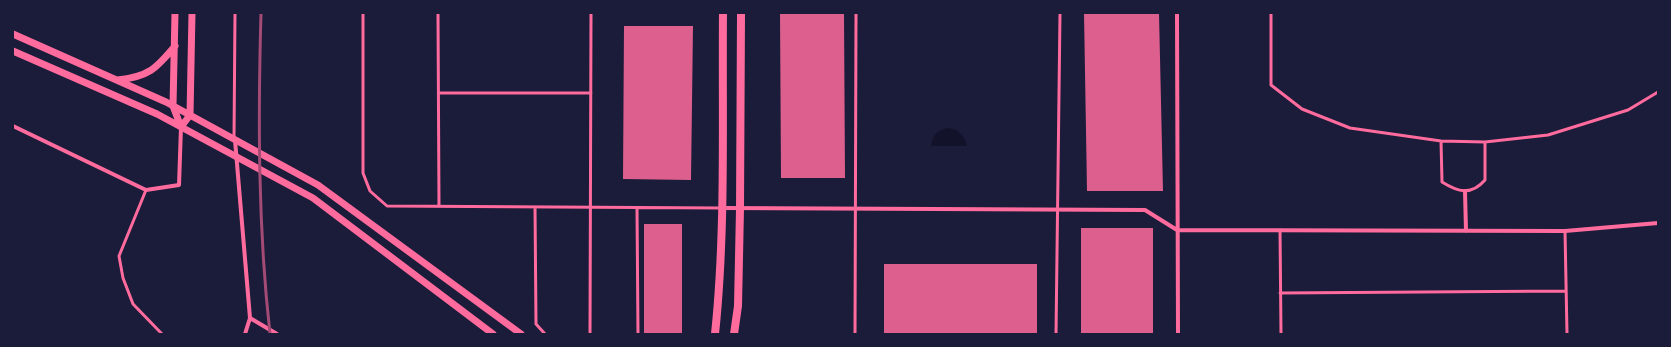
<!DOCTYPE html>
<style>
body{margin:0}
#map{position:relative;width:1671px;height:347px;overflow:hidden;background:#1b1b3a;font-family:Overpass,sans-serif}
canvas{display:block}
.frame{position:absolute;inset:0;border:14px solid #1b1b3a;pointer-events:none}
</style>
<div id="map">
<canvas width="1671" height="347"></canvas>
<div class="frame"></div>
</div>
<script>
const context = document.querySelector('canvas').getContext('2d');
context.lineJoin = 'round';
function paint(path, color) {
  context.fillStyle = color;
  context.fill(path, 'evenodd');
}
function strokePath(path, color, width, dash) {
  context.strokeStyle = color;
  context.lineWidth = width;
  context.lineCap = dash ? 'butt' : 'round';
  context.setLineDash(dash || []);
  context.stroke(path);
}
const water = new Path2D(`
 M 949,128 C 959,130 964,135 967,146 L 931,146 C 933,134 937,130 949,128 Z`);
const building = new Path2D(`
 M 780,13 L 844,13 L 845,178 L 781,178 Z
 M 1084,13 L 1159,13 L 1163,191 L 1087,191 Z
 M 624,26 L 693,26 L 691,180 L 623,179 Z
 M 644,224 L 682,224 L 682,334 L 644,334 Z
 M 1081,228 L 1153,228 L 1153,334 L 1081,334 Z
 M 884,264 L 1037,264 L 1037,334 L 884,334 Z`);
const service = new Path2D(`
 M 363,13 L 363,173 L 370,191 L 387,206 L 721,208
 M 438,13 L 439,206
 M 1271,13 L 1271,85 L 1302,109 L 1350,128 L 1441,141 L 1485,142 L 1548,135 L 1628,110 L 1658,92
 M 439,93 L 591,93
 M 234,138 L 235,13
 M 1441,141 L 1442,182 C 1458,192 1471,196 1485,180 L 1485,142
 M 146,190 L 119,256 L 123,278 L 133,304 L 162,334
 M 535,207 L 536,324 L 545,334
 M 637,208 L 638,334
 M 1280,230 L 1281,334
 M 1565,231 L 1567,334
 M 1280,293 L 1566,291
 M 590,334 L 591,13
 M 855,334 L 856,13
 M 1056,334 L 1060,13`);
const minor = new Path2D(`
 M 1177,13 L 1178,334
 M 13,126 L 146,190 L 179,185 L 181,127
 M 235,140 L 250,318 L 245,334
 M 1465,191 L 1466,231
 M 723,208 L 1145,210 L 1177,230 L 1565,231 L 1658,223
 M 250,318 L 277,334`);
const tertiary = new Path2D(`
 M 175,13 L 173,106 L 181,127
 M 13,34 L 166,102 L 318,185 L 521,334
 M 13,51 L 157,114 L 313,198 L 493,334
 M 117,80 C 148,77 156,69 175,46
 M 181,127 L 190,115 L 192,13`);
const secondary = new Path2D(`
 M 715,334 C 726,230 722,118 723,13
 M 734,334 L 738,306 L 740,209 L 741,13`);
const rail = new Path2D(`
 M 261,13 C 258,120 258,227 270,334`);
paint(water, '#12122b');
paint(building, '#dd5f8e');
strokePath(service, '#ff6b9d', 3);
strokePath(minor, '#ff6b9d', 4);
strokePath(tertiary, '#ff6b9d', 7);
strokePath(secondary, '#ff6b9d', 8);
strokePath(rail, '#a44b75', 3);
</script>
